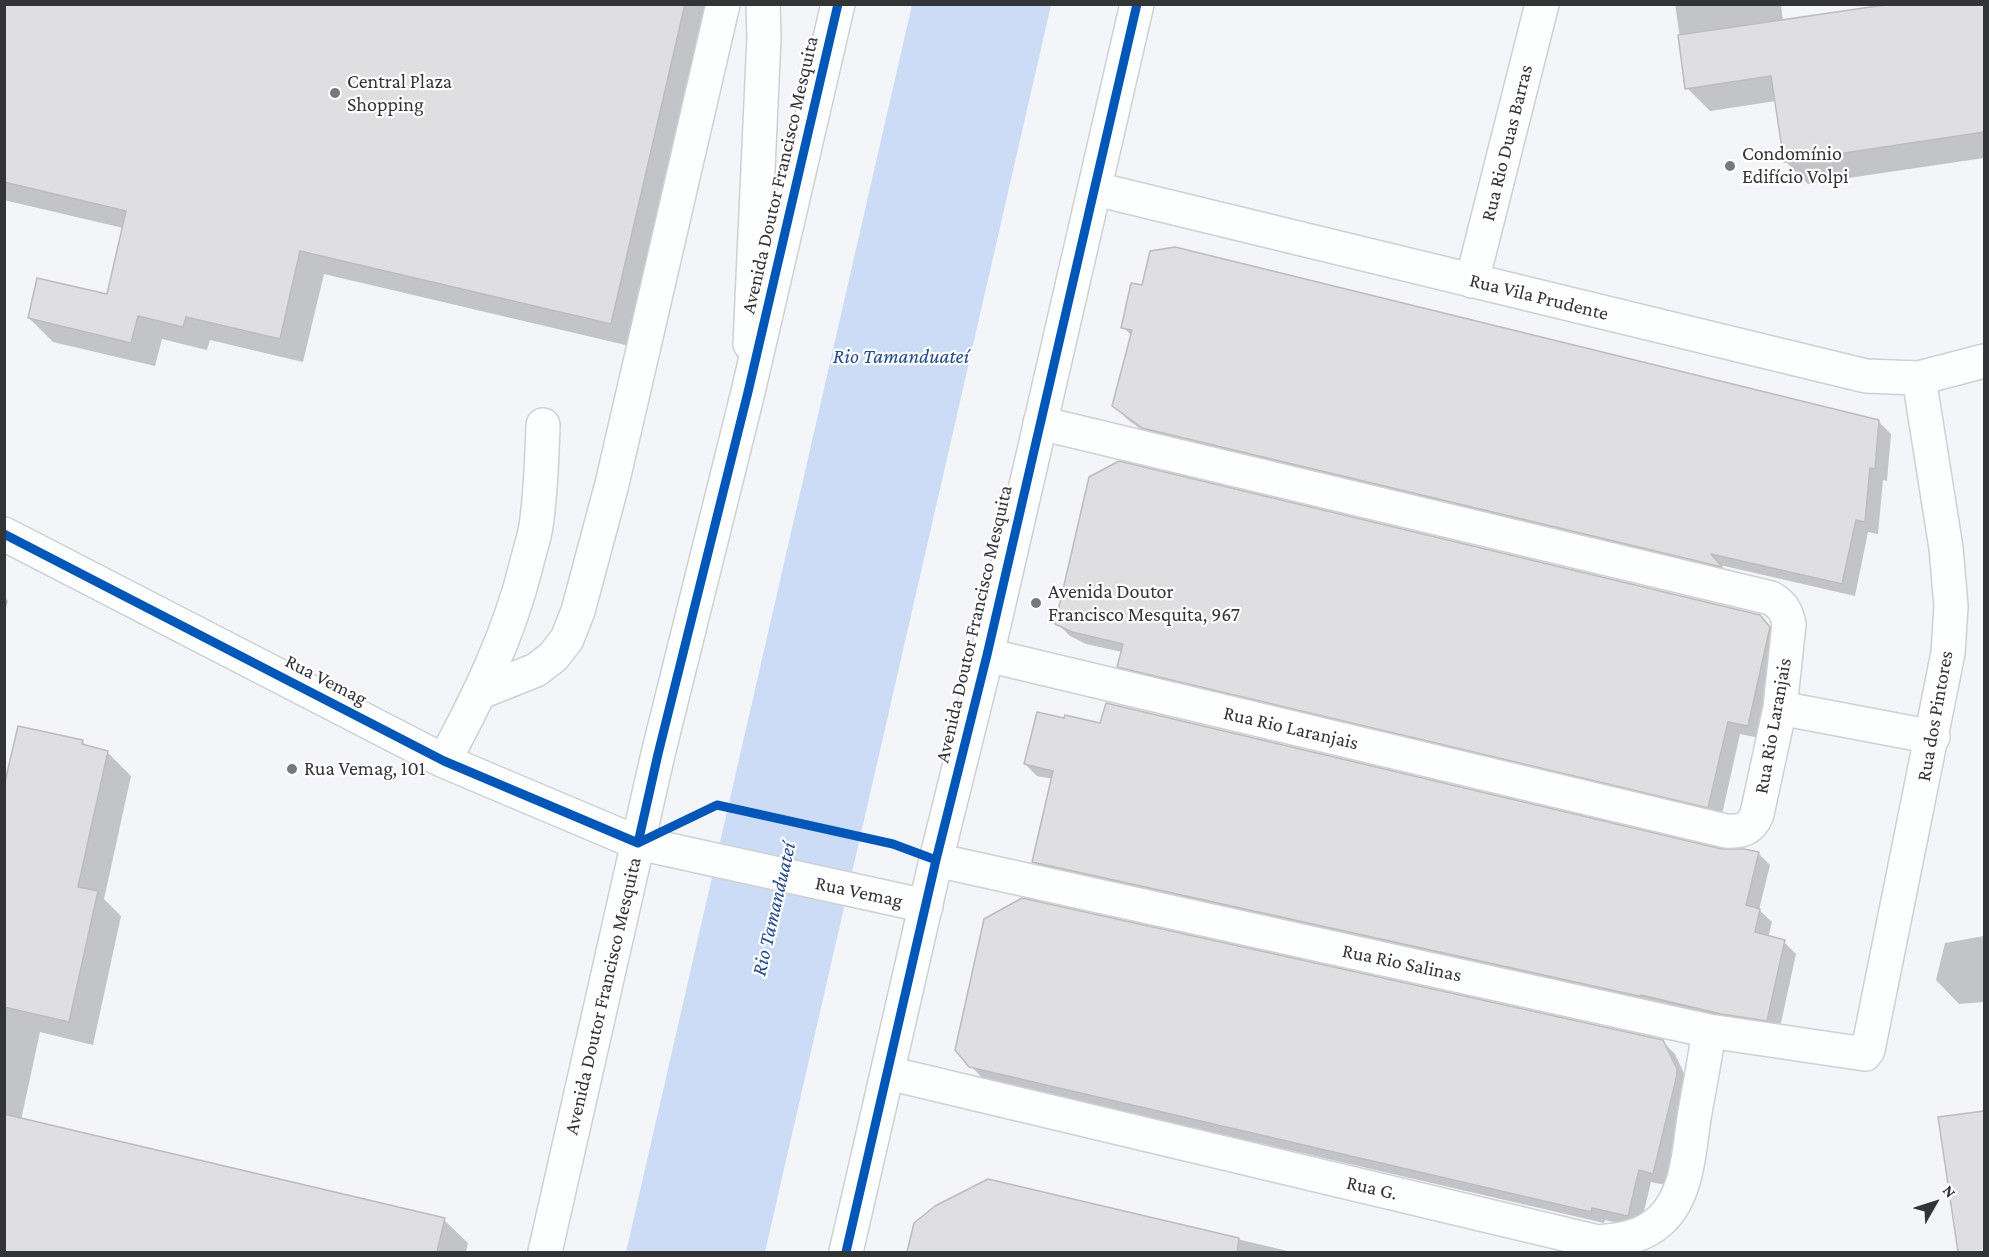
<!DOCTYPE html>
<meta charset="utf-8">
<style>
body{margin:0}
#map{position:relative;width:1989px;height:1257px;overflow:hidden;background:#f4f5f9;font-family:"Crimson Pro",serif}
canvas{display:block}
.frame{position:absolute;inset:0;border:6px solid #333436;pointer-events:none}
.north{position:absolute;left:1905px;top:1173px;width:60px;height:60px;-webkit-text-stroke:4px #fff;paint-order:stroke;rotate:51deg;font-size:16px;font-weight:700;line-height:24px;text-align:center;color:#333436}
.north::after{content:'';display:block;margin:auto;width:21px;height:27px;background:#333436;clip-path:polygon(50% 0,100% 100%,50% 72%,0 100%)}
</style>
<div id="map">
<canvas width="1989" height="1257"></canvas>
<div class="frame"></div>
<div class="north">N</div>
</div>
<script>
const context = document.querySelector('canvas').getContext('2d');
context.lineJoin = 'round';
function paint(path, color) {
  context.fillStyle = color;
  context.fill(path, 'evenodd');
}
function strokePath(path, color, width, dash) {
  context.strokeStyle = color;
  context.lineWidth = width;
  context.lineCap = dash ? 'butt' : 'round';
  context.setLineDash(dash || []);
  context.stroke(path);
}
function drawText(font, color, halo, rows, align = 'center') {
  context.font = font + ' "Crimson Pro",serif';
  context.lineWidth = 4.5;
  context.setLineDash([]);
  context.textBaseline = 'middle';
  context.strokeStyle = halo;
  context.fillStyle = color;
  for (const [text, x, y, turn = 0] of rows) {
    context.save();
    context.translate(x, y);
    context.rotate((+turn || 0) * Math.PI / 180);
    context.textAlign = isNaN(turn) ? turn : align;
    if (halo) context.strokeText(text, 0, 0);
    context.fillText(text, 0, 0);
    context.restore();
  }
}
const water = new Path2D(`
 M 912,5 L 1051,5 L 765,1252 L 626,1252 Z`);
const shadow = new Path2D(`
 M 4,4 L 714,4 L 634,347 L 324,274 L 303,362 L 210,340 L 207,350 L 162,339 L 155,366 L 53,342 L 29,318 L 108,296 L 123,228 L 4,200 Z
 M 1675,4 L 1781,4 L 1783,22 L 1901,4 L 1984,4 L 1984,158 L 1808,184 L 1785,161 L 1776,101 L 1710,111 L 1687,88 Z
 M 1123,327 L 1878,421 L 1891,434 L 1887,481 L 1883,480 L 1878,534 L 1868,532 L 1855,596 L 1720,565 L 1731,578 L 1156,440 L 1127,419 L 1114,406 L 1132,336 Z
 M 4,597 L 8,601 L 4,615 Z
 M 1760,616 L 1773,629 L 1760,738 L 1740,734 L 1721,819 L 1131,679 L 1118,666 L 1122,652 L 1086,644 L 1070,636 L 1057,623 Z
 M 82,741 L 88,748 L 107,752 L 131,776 L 104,899 L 121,916 L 93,1045 L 40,1032 L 21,1120 L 444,1220 L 468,1243 L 466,1252 L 4,1252 L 4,793 Z
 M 1025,764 L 1722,851 L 1758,853 L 1770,865 L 1759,910 L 1772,922 L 1768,938 L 1784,942 L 1796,954 L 1779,1032 L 1046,874 L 1033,862 L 1053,779 L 1037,776 Z
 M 1984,936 L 1984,1002 L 1959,1004 L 1936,980 L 1945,943 Z
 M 1662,1041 L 1675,1054 L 1688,1082 L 1665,1185 L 1651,1182 L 1640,1228 L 1605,1220 L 1604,1223 L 983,1079 L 971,1066 Z
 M 1984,1112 L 1984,1252 L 1962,1252 L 1959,1249 L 1940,1119 Z
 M 988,1180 L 1292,1252 L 909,1252 L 916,1224 Z`);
const building = new Path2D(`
 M 4,4 L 685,4 L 611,324 L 300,251 L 280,339 L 186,317 L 183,327 L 138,316 L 131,343 L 28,318 L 37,278 L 107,294 L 126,211 L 4,182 Z
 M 1891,4 L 1984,4 L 1984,132 L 1784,162 L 1771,76 L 1685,89 L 1678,35 Z
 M 1175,247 L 1879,420 L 1875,469 L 1870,468 L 1865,522 L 1856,520 L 1842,584 L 1711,554 L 1722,567 L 1142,428 L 1112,406 L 1132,330 L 1121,328 L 1131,283 L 1142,285 L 1150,251 Z
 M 1119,461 L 1760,615 L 1770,627 L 1748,726 L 1728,722 L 1708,808 L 1117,667 L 1123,644 L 1072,632 L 1055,624 L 1089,477 Z
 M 1106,703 L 1722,849 L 1744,849 L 1759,852 L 1746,905 L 1760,909 L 1755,932 L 1785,940 L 1767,1021 L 1721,1014 L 1641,995 L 1643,997 L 1032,862 L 1053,771 L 1024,764 L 1037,712 L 1064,718 L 1065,715 L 1100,723 Z
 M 18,726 L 83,740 L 82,744 L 108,751 L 78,887 L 98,891 L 69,1022 L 4,1007 L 4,786 Z
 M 1022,898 L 1663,1040 L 1677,1069 L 1677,1075 L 1653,1174 L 1639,1170 L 1628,1216 L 1592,1208 L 1591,1212 L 969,1067 L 955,1050 L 984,919 Z
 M 1984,1111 L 1984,1252 L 1958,1252 L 1938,1117 Z
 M 4,1114 L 445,1218 L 437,1252 L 4,1252 Z
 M 988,1179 L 1239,1238 L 1237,1252 L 907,1252 L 914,1223 L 935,1206 Z`);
const minor = new Path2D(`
 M 1096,189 L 1866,376 L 1919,378 L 1984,361
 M 1472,281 L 1542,4
 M 750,344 L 764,37 L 763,4
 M 4,534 L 444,761 L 638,843 L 926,906
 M 987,655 L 1726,831 C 1742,832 1751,829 1757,814 L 1780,708 L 1789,624 C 1786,610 1782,605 1771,598 L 1040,423
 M 481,692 L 536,670 L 553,657 L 567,639 L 578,611 L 612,484 L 723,4
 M 1780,708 L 1933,737
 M 444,761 C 478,698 509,635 526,566 C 529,553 534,539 536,526 C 541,492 542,459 543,425
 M 936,860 L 1709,1031 L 1865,1054 L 1868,1050 L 1948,653 L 1951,606 L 1946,548 L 1919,378
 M 888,1073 L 1598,1242 C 1622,1240 1643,1237 1661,1220 C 1689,1194 1689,1147 1695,1112 C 1700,1085 1705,1058 1709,1031`);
const highway = new Path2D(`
 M 545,1252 L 658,754 L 748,392 L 838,4
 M 846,1252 L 936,860 L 987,655 L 1137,4`);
const cycleway = new Path2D(`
 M 4,534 L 444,761 L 638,843
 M 638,843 L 658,754 L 748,392 L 838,4
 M 638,843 L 717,805 L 893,844 L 936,860
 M 846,1252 L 936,860 L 987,655 L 1137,4`);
const markers = [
 [335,93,6,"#77787a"],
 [1730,166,6,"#77787a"],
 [1036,603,6,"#77787a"],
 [292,769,6,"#77787a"]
];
const poiNames = [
 ["Central Plaza",347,82],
 ["Shopping",347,105],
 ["Condomínio",1742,154],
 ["Edifício Volpi",1742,177],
 ["Avenida Doutor",1048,592],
 ["Francisco Mesquita, 967",1048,615],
 ["Rua Vemag, 101",304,769]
];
const streetNames = [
 ["Rua Rio Duas Barras",1507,143,-76],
 ["Avenida Doutor Francisco Mesquita",780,175,-77],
 ["Rua Vila Prudente",1539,297,14],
 ["Avenida Doutor Francisco Mesquita",974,624,-77],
 ["Rua Vemag",326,680,27],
 ["Rua dos Pintores",1935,716,-80],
 ["Rua Rio Laranjais",1773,726,-80],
 ["Rua Rio Laranjais",1291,728,13],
 ["Rua Vemag",859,892,12],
 ["Rua Rio Salinas",1402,963,12],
 ["Avenida Doutor Francisco Mesquita",603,996,-77],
 ["Rua G.",1372,1188,13]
];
const waterNames = [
 ["Rio Tamanduateí",901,357],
 ["Rio Tamanduateí",774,909,-77]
];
paint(water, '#cddcf6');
paint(shadow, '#0003');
paint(building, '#dfdee0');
strokePath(building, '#bdbcbd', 1.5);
strokePath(minor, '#cfd0d3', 36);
strokePath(highway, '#cfd0d3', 36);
strokePath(minor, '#fdfefe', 33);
strokePath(highway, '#fdfefe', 33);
strokePath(cycleway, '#0057b8', 9);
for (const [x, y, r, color] of markers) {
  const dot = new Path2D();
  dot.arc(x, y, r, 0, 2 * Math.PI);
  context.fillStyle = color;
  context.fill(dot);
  strokePath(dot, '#fff', 2);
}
drawText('20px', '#333436', '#fff', poiNames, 'left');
drawText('20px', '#333436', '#fff', streetNames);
drawText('italic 21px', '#224a8e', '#fff', waterNames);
</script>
